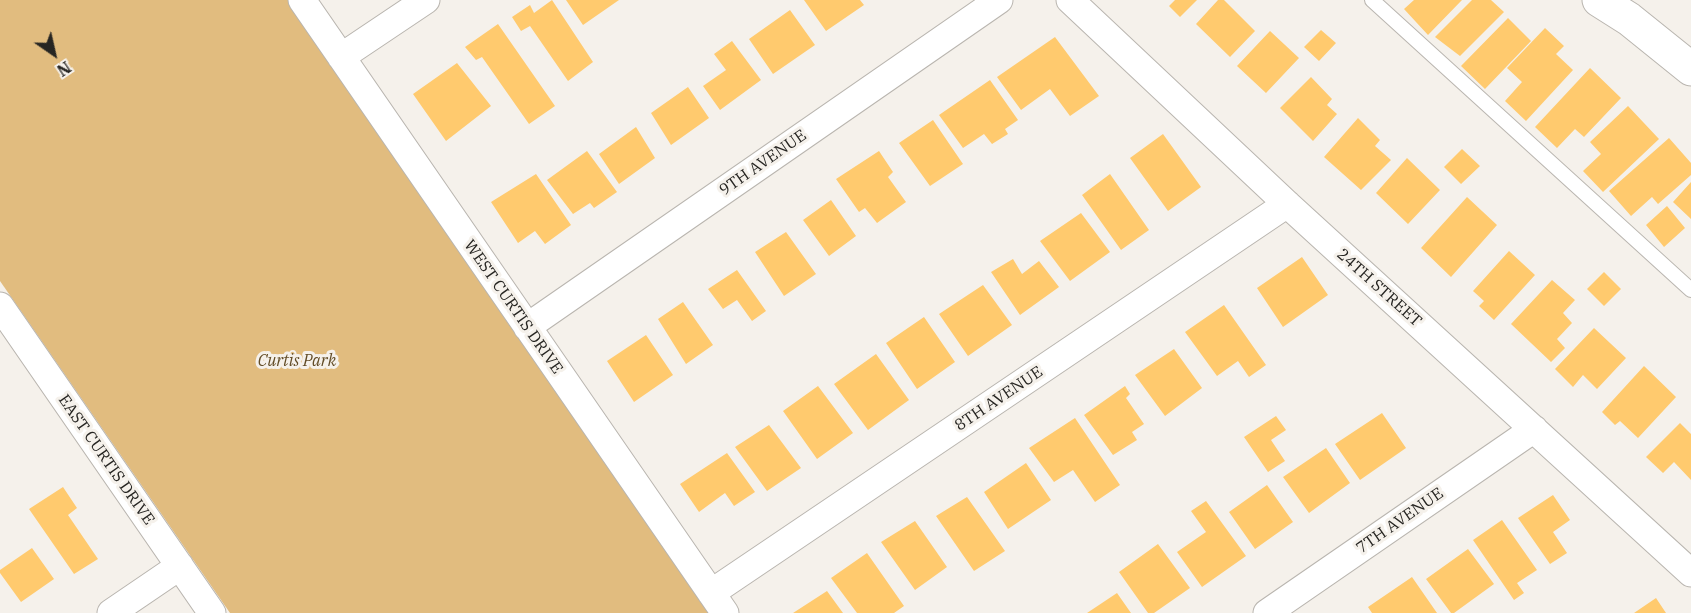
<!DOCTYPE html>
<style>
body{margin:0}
#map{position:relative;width:1691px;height:613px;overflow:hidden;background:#f5f1eb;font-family:"IBM Plex Serif",serif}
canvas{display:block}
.north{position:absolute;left:24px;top:24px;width:60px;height:60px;-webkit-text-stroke:4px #f5f1eb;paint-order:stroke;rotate:146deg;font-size:16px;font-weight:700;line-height:24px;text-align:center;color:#262522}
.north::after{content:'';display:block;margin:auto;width:21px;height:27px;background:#262522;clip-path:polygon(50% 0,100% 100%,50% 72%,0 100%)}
</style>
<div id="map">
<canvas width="1691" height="613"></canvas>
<div class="north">N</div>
</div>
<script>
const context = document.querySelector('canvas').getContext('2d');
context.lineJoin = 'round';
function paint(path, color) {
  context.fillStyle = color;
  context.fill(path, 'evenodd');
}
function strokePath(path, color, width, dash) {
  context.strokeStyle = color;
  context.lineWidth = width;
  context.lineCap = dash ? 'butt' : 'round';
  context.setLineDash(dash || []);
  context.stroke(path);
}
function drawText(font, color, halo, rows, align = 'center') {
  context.font = font + ' "IBM Plex Serif",serif';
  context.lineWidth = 6;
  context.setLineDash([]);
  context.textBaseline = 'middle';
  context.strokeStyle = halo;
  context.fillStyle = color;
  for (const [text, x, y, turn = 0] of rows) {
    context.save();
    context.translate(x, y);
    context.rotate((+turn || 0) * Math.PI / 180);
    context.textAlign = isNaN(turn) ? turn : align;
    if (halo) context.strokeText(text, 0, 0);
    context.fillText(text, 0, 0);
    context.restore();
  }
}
const green = new Path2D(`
 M 0,0 L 289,0 L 714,613 L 230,613 L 0,281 Z`);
const building = new Path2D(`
 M 552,0 L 593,62 L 568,81 L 530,26 L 521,31 L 512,17 L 530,5 L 534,13 Z
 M 566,0 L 619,0 L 583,25 Z
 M 804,0 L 860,0 L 864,5 L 826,31 Z
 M 1175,0 L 1197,0 L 1180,17 L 1169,6 Z
 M 1218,0 L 1224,0 L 1255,31 L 1230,57 L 1196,24 Z
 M 1414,0 L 1462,0 L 1428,35 L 1404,9 Z
 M 1472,0 L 1491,0 L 1504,12 L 1460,56 L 1435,37 Z
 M 790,10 L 815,45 L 773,74 L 749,39 Z
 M 1508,18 L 1531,41 L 1485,89 L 1461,66 Z
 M 498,24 L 555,106 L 529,124 L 482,57 L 476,60 L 465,47 Z
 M 1545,28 L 1564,46 L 1556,54 L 1573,70 L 1526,121 L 1505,101 L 1522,82 L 1507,68 Z
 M 1321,30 L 1336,43 L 1319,61 L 1304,47 Z
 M 1270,31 L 1299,58 L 1266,93 L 1237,66 Z
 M 1055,37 L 1099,96 L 1070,116 L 1050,89 L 1021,110 L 997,77 Z
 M 732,41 L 761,80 L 720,110 L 703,86 L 726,70 L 714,54 Z
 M 457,63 L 491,106 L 446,141 L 413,94 Z
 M 1590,68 L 1621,98 L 1584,137 L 1575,129 L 1557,148 L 1535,127 Z
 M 1311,77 L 1332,99 L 1327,105 L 1337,114 L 1313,141 L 1280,108 Z
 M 990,80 L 1018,120 L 1005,129 L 1008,134 L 992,144 L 984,134 L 963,148 L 939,115 Z
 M 688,87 L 709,118 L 671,145 L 651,113 Z
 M 1628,106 L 1659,139 L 1603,192 L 1583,171 L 1601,154 L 1590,142 Z
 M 1358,118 L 1380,140 L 1375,146 L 1391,160 L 1361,190 L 1324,157 Z
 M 933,120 L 963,164 L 930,186 L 899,143 Z
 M 636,127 L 655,158 L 619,184 L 599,154 Z
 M 1163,134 L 1201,187 L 1168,211 L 1130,158 Z
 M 1669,138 L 1691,163 L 1691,175 L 1658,204 L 1652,197 L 1631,216 L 1609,191 Z
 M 1462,149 L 1480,166 L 1461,184 L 1444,167 Z
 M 587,151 L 617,192 L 594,208 L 590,203 L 573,214 L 547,180 Z
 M 879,151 L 893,172 L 888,177 L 906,202 L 877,223 L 865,208 L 859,212 L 836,179 Z
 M 1407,158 L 1440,190 L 1408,224 L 1376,193 Z
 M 536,174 L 571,225 L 545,244 L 535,231 L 518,243 L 491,202 Z
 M 1110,174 L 1149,230 L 1121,250 L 1082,195 Z
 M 1691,182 L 1691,219 L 1673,202 Z
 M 1467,197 L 1497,225 L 1451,277 L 1421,248 Z
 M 831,200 L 856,236 L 829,256 L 803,220 Z
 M 1667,206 L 1685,228 L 1664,247 L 1646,225 Z
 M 1081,213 L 1110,252 L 1070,281 L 1040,241 Z
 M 786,232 L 816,274 L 784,296 L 755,252 Z
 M 1509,251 L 1535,275 L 1494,320 L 1479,306 L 1484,301 L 1473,291 Z
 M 1302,257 L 1328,295 L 1283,327 L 1257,288 Z
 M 1013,259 L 1022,274 L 1039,261 L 1059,287 L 1020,315 L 991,272 Z
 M 737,270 L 766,311 L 752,321 L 737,300 L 723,309 L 708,289 Z
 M 1604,272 L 1621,289 L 1604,306 L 1587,289 Z
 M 1552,280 L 1575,300 L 1563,313 L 1572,323 L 1557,339 L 1565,348 L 1551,362 L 1511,324 Z
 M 983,285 L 1012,325 L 968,356 L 939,314 Z
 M 683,302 L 713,345 L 686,364 L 658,319 Z
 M 1224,305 L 1266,365 L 1249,377 L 1238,361 L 1217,376 L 1185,332 Z
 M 924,317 L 955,362 L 917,389 L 886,343 Z
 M 1594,328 L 1626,358 L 1597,389 L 1583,375 L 1573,387 L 1555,369 Z
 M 646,335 L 673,375 L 634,402 L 607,361 Z
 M 1174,349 L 1202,388 L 1165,416 L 1135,375 Z
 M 876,354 L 909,400 L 868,430 L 834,384 Z
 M 1644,366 L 1676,397 L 1638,438 L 1620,421 L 1615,425 L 1602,412 Z
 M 818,386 L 853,433 L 817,459 L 783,411 Z
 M 1125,386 L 1130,394 L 1126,398 L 1144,424 L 1132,432 L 1137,440 L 1113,455 L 1084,415 Z
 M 1382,413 L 1406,448 L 1360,480 L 1335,444 Z
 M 1276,416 L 1286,430 L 1271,440 L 1285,461 L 1268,472 L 1244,437 Z
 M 1075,418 L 1120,485 L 1095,502 L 1073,470 L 1054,482 L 1029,448 Z
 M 1680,423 L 1691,434 L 1691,480 L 1674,462 L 1663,473 L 1646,457 Z
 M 769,425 L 801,468 L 767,491 L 735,447 Z
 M 1326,448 L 1350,483 L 1309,513 L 1283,477 Z
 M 727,453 L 755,492 L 734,506 L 725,493 L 699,512 L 680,484 Z
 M 1026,463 L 1051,500 L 1008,529 L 984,492 Z
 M 1267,485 L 1293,522 L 1255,549 L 1229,512 Z
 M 63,487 L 77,508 L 68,515 L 98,559 L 74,574 L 29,509 Z
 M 1553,495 L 1570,520 L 1553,532 L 1567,553 L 1550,564 L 1518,518 Z
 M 967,497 L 1005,551 L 974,571 L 936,516 Z
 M 1206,501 L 1246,556 L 1202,587 L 1177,552 L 1206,532 L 1191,511 Z
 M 1502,520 L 1537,570 L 1517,583 L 1524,593 L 1514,600 L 1473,540 Z
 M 915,521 L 947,567 L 915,590 L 881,542 Z
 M 1158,544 L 1190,588 L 1154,613 L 1148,613 L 1119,572 Z
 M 32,548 L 54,579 L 21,602 L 0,573 L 0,570 Z
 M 1468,549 L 1494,584 L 1454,613 L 1451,613 L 1426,579 Z
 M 867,553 L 904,606 L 894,613 L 857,613 L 831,578 Z
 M 1412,577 L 1437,613 L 1372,613 L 1368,607 Z
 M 827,591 L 843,613 L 793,613 Z
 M 1117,593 L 1131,613 L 1087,613 Z
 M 1656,598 L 1666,613 L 1634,613 Z`);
const service = new Path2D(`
 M 1372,0 L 1691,290`);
const minor = new Path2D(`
 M 302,0 L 725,613
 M 1070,0 L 1287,204 L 1691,573
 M 341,57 L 426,0
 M 0,306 L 212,613
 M 527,327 L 999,0
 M 711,593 L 1287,204
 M 111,613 L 180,566
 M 1267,613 L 1534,429`);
const tertiary = new Path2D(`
 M 1599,0 L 1629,19 L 1691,69`);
const streetNames = [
 ["9TH AVENUE",763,163,-35],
 ["24TH STREET",1379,288,42],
 ["WEST CURTIS DRIVE",513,307,55],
 ["8TH AVENUE",999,399,-34],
 ["EAST CURTIS DRIVE",106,460,55],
 ["7TH AVENUE",1400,521,-35]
];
const parkNames = [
 ["Curtis Park",297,361]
];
paint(green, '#e1bc7f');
paint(building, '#ffca6e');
strokePath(service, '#b9b5af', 16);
strokePath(minor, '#b9b5af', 29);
strokePath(tertiary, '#b9b5af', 35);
strokePath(service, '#fff', 14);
strokePath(minor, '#fff', 27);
strokePath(tertiary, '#fff', 33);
drawText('16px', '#262522', '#f5f1eb', streetNames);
drawText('italic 16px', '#624c26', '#f5f1eb', parkNames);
</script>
